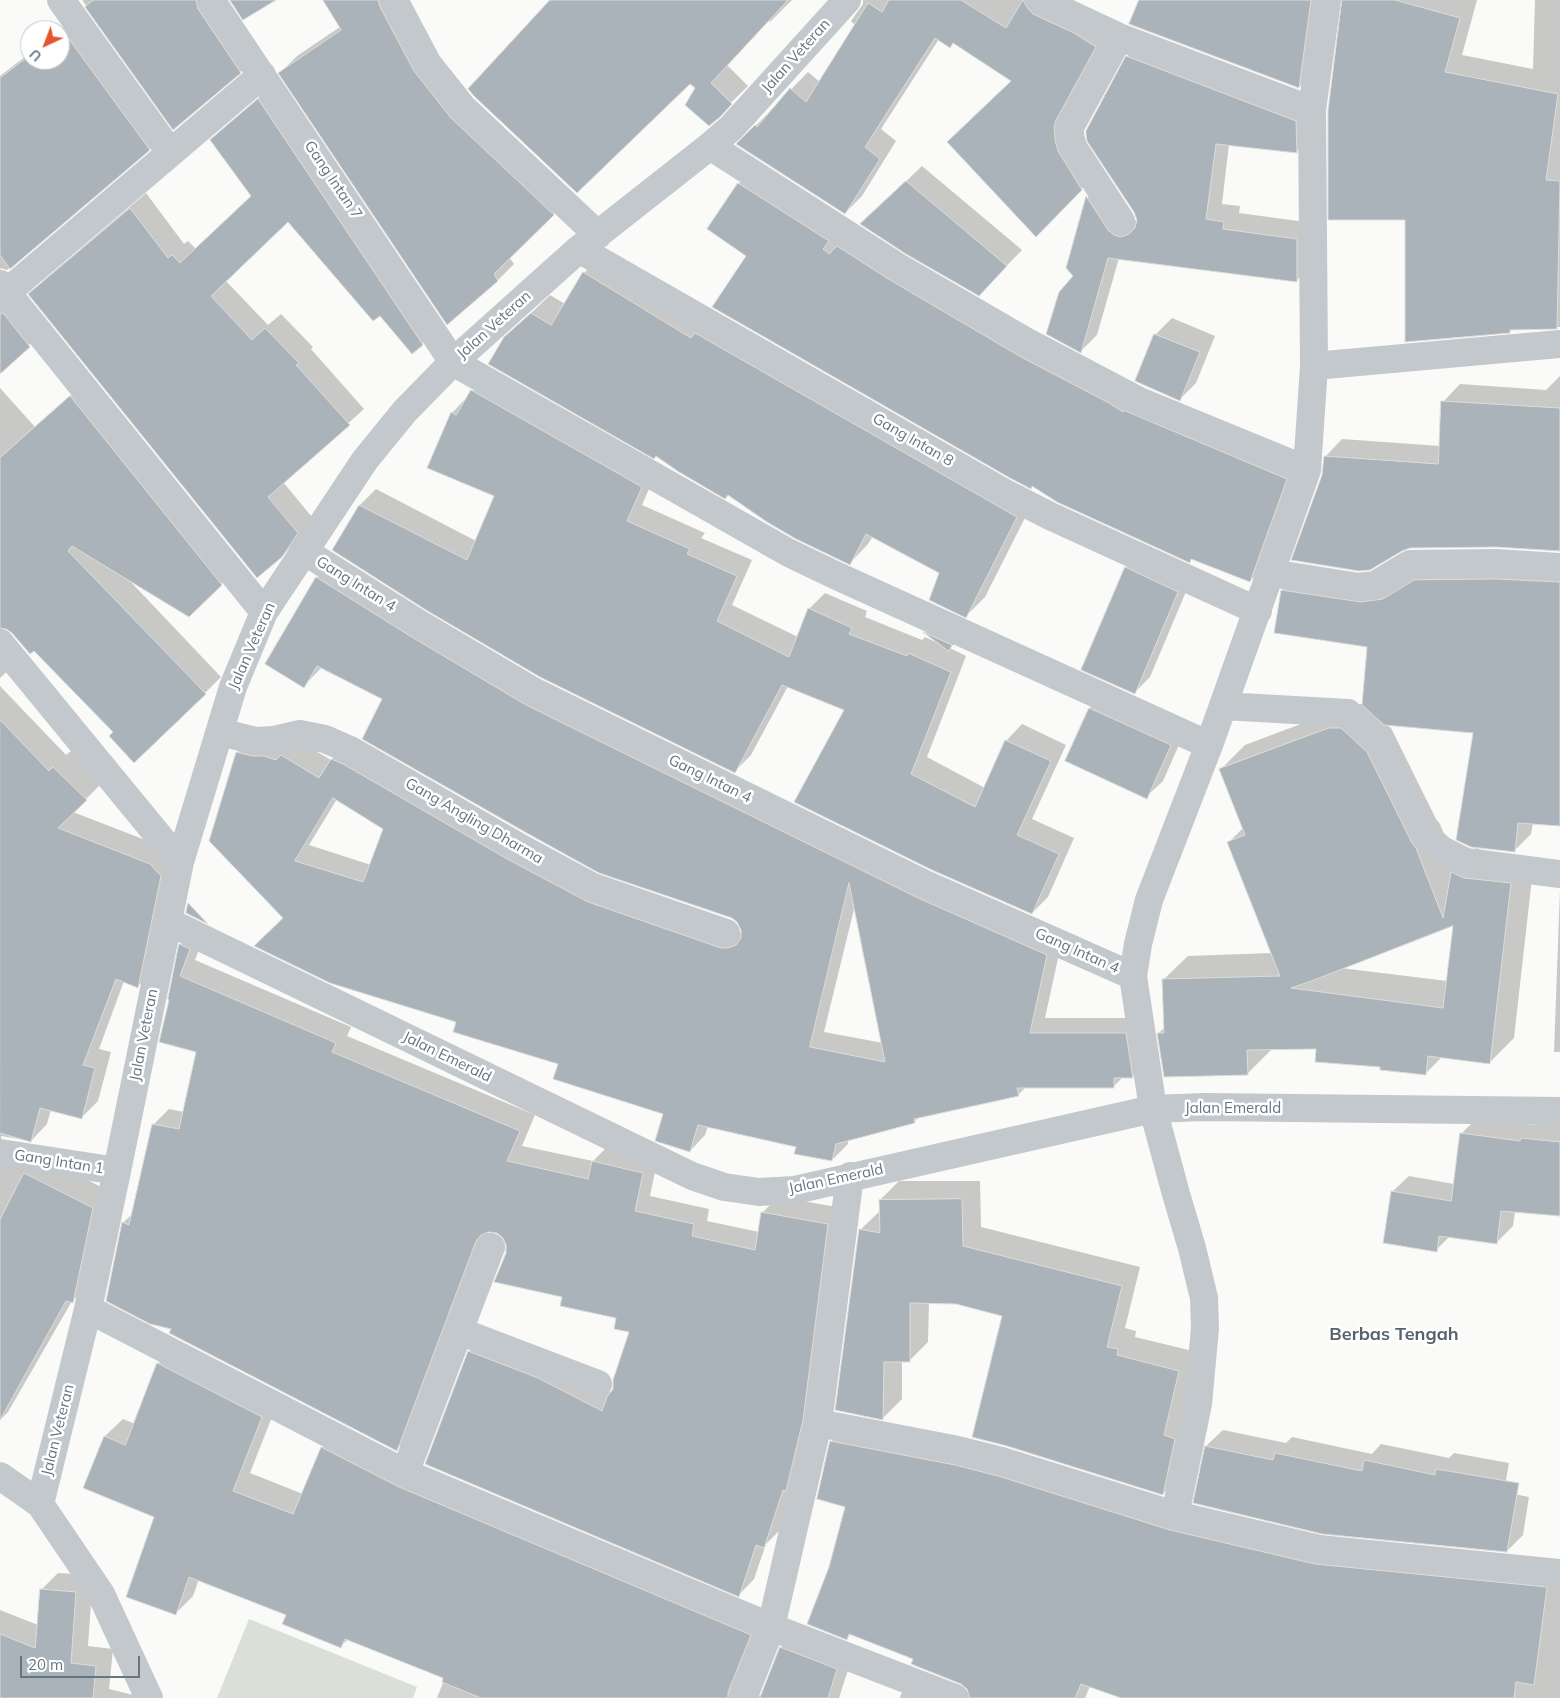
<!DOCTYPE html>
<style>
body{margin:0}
#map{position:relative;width:1560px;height:1698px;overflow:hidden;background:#fafaf8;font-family:Mulish,sans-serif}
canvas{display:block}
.north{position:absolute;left:20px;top:20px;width:50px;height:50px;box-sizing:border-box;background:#fff;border:1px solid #c1c8cd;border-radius:50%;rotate:223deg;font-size:14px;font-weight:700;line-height:20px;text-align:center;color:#657683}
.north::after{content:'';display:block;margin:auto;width:18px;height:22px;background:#e4572e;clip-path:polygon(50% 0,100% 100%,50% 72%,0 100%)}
.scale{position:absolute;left:20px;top:1656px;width:120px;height:22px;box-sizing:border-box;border:2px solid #657683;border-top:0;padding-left:6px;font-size:15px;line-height:18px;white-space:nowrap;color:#657683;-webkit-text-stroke:4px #fff;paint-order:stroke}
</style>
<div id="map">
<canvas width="1560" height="1698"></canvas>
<div class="north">U</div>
<div class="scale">20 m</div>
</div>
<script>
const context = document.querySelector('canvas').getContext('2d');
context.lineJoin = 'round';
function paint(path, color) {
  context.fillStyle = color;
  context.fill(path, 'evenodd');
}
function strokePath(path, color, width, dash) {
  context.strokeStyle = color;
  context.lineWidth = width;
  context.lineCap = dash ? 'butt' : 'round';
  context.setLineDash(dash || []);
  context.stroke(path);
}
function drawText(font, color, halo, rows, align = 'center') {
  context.font = font + ' Mulish,sans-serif';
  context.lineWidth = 5;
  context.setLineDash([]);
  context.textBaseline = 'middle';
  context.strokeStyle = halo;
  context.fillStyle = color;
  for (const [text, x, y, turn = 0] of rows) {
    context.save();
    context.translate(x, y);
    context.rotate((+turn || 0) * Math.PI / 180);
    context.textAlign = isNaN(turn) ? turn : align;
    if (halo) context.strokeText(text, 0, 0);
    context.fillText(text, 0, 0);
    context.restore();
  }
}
const green = new Path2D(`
 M 249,1619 L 417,1687 L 413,1698 L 217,1698 Z`);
const shadow = new Path2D(`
 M 82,0 L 220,0 L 256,55 L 240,72 L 174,128 Z
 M 324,0 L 401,0 L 467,101 L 570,198 L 509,257 L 514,264 L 498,280 L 447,323 L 280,73 L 297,56 L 340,27 Z
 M 552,0 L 792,0 L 770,22 L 769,20 L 727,65 L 748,86 L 709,124 L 697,88 L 690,82 Z
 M 863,0 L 1057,0 L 1112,30 L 1071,109 L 1099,171 L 1036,235 L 1013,81 L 953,42 L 939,39 L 881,129 L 896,141 L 862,196 L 845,213 L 738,144 L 808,72 L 820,82 L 855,25 L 851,21 L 863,4 Z
 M 1140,0 L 1326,0 L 1316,70 L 1299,87 Z
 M 1343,0 L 1477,0 L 1462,55 L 1533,69 L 1535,0 L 1560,0 L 1560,327 L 1512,328 L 1509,332 L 1407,219 Z
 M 80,14 L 165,133 L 149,149 L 7,270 L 0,268 L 2,274 L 46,329 L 0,372 L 0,76 L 30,53 L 30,60 L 60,60 L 60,30 Z
 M 1143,41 L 1312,105 L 1312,136 L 1296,152 L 1229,144 L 1222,204 L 1240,206 L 1239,213 L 1313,223 L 1313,264 L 1297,280 L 1119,258 L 1097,335 L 1081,351 L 1075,276 L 1067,267 L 1088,197 L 1103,182 L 1130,219 L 1138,221 L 1127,57 Z
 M 274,85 L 437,329 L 422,344 L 380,314 L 288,221 L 225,280 L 268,325 L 281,314 L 313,347 L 311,349 L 364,409 L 283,482 L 312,517 L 297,541 L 281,557 L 30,294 L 45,279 L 146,193 L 184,244 L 188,241 L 196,249 L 252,195 L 212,140 L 227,125 Z
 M 922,166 L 1022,250 L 979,294 L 878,208 Z
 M 755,168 L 1037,341 L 1302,463 L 1266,565 L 1250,581 L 1193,558 L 1190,561 L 708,229 L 739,184 Z
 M 603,254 L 1035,498 L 985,597 L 966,616 L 941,572 L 873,536 L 868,544 L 850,563 L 505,338 L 550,295 L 565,304 L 584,273 Z
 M 1172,318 L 1215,336 L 1196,383 L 1180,399 L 1137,381 L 1156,334 Z
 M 488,375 L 657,471 L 642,505 L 705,533 L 701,538 L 752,560 L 732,605 L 798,637 L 809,609 L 825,593 L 867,611 L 865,617 L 922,640 L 925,637 L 940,644 L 940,643 L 925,632 L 940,617 L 965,633 L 950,648 L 966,656 L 927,757 L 985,788 L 1006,741 L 1022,724 L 1066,745 L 1032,819 L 1074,838 L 1048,897 L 1032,913 L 846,709 L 788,686 L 751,755 L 735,771 L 334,550 L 360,505 L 376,489 L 476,541 L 496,496 L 452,413 Z
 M 1560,376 L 1560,550 L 1323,476 L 1325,457 L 1342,439 L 1440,446 L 1443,402 L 1460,384 L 1546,390 Z
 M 88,381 L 238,567 L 189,616 L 128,579 L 221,677 L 205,693 L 115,732 L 34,649 L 5,627 L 1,627 L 4,636 L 22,657 L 0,678 L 0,388 L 35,427 Z
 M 1142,552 L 1193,575 L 1150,677 L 1134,693 L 1126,568 Z
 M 332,562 L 542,690 L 1062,940 L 1045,1018 L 1141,1018 L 1147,1061 L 1132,1077 L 1123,1077 L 1114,1086 L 1026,1087 L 1018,1095 L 919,1117 L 914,1122 L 848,1139 L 848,1144 L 832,1160 L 797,1147 L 708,1126 L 705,1135 L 690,1151 L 665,1113 L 559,1063 L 457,1021 L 285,917 L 237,753 L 253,737 L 297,740 L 331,760 L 347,744 L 603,887 L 737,933 L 742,933 L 738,922 L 384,699 L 322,667 L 304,686 L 317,578 ZM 337,799 L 385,829 L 371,865 L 309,845 ZM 855,905 L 883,1043 L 824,1032 Z
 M 1433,563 L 1560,565 L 1560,825 L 1533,823 L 1531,834 L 1514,851 L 1475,732 L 1387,725 L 1391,728 L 1436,819 L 1440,824 L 1457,867 L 1476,848 L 1489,854 L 1534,860 L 1514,1038 L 1489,1063 L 1442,1057 L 1425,1074 L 1382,1066 L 1317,1048 L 1272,1049 L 1247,1074 L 1159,1033 L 1165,1027 L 1163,980 L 1188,956 L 1272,953 L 1228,843 L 1243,828 L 1220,770 L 1245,745 L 1354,704 L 1363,704 L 1368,646 L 1282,591 L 1299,574 L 1379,586 ZM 1454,924 L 1447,981 L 1341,968 Z
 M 0,686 L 66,755 L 71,751 L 102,783 L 73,812 L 166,848 L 177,859 L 155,970 L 138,986 L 124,981 L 99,1049 L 111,1052 L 98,1101 L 82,1117 L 51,1109 L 47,1124 L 31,1141 L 1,1136 L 2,1142 L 40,1156 L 109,1191 L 89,1285 L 72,1301 L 8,1412 L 0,1420 Z
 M 1106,692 L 1186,729 L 1163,781 L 1146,797 L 1066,760 L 1090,708 Z
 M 1560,889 L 1560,1052 L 1554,1052 Z
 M 196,929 L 205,934 L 195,960 L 351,1027 L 347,1036 L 535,1115 L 522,1146 L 593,1161 L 608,1146 L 658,1157 L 650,1196 L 709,1209 L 707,1221 L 759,1232 L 762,1213 L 778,1197 L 843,1208 L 818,1404 L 780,1530 L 766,1544 L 754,1579 L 739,1595 L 469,1352 L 485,1336 L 554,1362 L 612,1393 L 614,1390 L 630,1331 L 618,1317 L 564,1296 L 507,1253 L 508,1245 L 504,1237 L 497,1231 L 489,1231 L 412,1434 L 396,1450 L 172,1328 L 123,1223 L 133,1213 L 154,1124 L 169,1109 L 184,1112 L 197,1051 L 161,1041 L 180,945 Z
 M 1477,1118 L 1535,1125 L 1538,1123 L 1560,1125 L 1560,1215 L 1515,1211 L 1513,1226 L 1497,1242 L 1450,1236 L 1436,1250 L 1392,1192 L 1409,1176 L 1454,1184 L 1461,1134 Z
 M 899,1181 L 980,1181 L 981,1227 L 1140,1267 L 1125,1328 L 1136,1331 L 1135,1337 L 1197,1352 L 1182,1475 L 1163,1494 L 1004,1315 L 956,1303 L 929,1302 L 928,1342 L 909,1361 L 902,1361 L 902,1399 L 883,1418 L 860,1230 L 880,1211 L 880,1200 Z
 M 176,1345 L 279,1399 L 250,1473 L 303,1494 L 322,1448 L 340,1430 L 768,1618 L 756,1695 L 762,1696 L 781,1648 L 799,1630 L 854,1651 L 839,1698 L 437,1698 L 445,1678 L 348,1639 L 341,1646 L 287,1614 L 199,1579 L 193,1596 L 175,1614 L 155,1516 L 105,1436 L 123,1419 L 135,1424 L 159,1363 Z
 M 849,1424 L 1334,1547 L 1560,1569 L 1560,1698 L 1125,1698 L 1090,1686 L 1085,1698 L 900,1698 L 901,1694 L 919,1676 L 972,1696 L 968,1688 L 915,1658 L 851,1634 L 847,1638 L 830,1567 L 846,1506 L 831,1442 Z
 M 1223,1430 L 1286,1443 L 1292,1437 L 1372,1454 L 1381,1444 L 1449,1458 L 1454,1453 L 1509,1463 L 1504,1492 L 1529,1497 L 1523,1535 L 1507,1551 L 1195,1502 L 1206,1446 Z
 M 58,1573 L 93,1575 L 88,1646 L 113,1649 L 109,1689 L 146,1698 L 0,1698 L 0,1610 L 38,1625 L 41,1590 Z`);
const building = new Path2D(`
 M 94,0 L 196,0 L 198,9 L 241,73 L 173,130 L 85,7 Z
 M 230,0 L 276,0 L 243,20 Z
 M 323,0 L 378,0 L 380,7 L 414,71 L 451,118 L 554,215 L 494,274 L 498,281 L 447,325 L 278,73 L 341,30 Z
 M 550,0 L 788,0 L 711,83 L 732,104 L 720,117 L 709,126 L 685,105 L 695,88 L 690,84 L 577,193 L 475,97 L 468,89 Z
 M 889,0 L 961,0 L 1006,28 L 1023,0 L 1028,9 L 1033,14 L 1074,33 L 1096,47 L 1056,120 L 1054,127 L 1055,140 L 1058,151 L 1082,190 L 1036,237 L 947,142 L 1011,81 L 953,43 L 950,48 L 935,38 L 865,147 L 880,159 L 845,214 L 736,144 L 755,125 L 757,127 L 790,88 L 806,102 L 868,3 L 882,12 Z
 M 1139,0 L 1311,0 L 1299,88 L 1129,24 Z
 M 1342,0 L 1395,0 L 1460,18 L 1445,72 L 1558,94 L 1546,180 L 1560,181 L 1557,329 L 1510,330 L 1510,333 L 1405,342 L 1405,220 L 1328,220 L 1328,111 Z
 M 60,27 L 150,150 L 10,269 L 0,255 L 0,78 L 30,55 L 30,60 L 60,60 Z
 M 1126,56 L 1296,121 L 1297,153 L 1216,144 L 1206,219 L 1224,222 L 1223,229 L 1297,239 L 1297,282 L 1108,258 L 1081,353 L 1046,334 L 1059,292 L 1073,276 L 1066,268 L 1086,196 L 1108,230 L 1114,235 L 1121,237 L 1129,234 L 1135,228 L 1137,220 L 1134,212 L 1087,141 L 1086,134 L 1086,131 Z
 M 258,99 L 423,345 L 412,354 L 380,316 L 373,321 L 288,222 L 211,296 L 252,340 L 265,328 L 299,363 L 296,365 L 350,425 L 268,497 L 298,533 L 282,557 L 257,578 L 28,294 L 130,208 L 168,258 L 172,255 L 180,263 L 251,196 L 210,140 Z
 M 906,181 L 1007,266 L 979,296 L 906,254 L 860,224 Z
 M 738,183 L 829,241 L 823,249 L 829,254 L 837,246 L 890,280 L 1021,357 L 1109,403 L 1123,412 L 1123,410 L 1287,479 L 1250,582 L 1191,559 L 1190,563 L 1057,502 L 1032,486 L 1031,489 L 1010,478 L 712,307 L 746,256 L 707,229 Z
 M 583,272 L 691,338 L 695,333 L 1017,517 L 966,618 L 929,600 L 939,573 L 866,534 L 850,565 L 844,562 L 796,539 L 767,522 L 728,495 L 725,499 L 679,472 L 656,456 L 654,459 L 488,364 L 504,337 L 531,313 L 551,325 Z
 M 3,313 L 30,347 L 0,374 L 0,315 Z
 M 1154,334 L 1200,352 L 1180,401 L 1135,381 Z
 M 471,390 L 642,487 L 627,521 L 690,549 L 687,554 L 737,576 L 717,621 L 789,657 L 808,608 L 852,628 L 849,634 L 907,656 L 908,653 L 951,672 L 911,774 L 975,807 L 1005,740 L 1051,761 L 1017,835 L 1059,854 L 1032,914 L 932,870 L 794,802 L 844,710 L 782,685 L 735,773 L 540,677 L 426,610 L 332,550 L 359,505 L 467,560 L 494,496 L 427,468 L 451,412 L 456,415 Z
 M 70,396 L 222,585 L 189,617 L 72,546 L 68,551 L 206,694 L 134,763 L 109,736 L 113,732 L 34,651 L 30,654 L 12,633 L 6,629 L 0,628 L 0,458 Z
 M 1441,401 L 1560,408 L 1560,551 L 1496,547 L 1410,548 L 1402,551 L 1370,570 L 1359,571 L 1291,560 L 1322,475 L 1324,456 L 1438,464 Z
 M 1125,567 L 1178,592 L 1135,694 L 1081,670 Z
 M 316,577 L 410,636 L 526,705 L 918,898 L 1047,955 L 1030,1033 L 1126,1033 L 1133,1078 L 1114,1078 L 1114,1088 L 1017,1088 L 1019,1096 L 914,1119 L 915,1123 L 836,1144 L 832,1161 L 794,1154 L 796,1147 L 698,1125 L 690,1152 L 655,1141 L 663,1114 L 553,1079 L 558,1064 L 453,1032 L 456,1022 L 330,983 L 254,946 L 283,918 L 209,841 L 236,752 L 252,756 L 264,756 L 276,760 L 281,755 L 319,778 L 331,759 L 343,764 L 509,860 L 588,902 L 721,948 L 728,948 L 736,945 L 741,938 L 741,930 L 737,922 L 732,918 L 599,873 L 525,832 L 362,739 L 382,699 L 317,666 L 304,688 L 265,664 ZM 333,798 L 383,829 L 363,882 L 295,861 ZM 849,883 L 885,1062 L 810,1047 Z
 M 1496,579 L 1560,582 L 1560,826 L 1518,823 L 1515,852 L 1471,847 L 1456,840 L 1473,733 L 1384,725 L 1362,705 L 1367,647 L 1274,633 L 1281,590 L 1361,602 L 1383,599 L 1414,580 Z
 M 923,632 L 952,645 L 949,651 Z
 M 1089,708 L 1171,745 L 1147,799 L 1065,761 Z
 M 0,720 L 49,771 L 53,767 L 87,800 L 58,828 L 150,864 L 161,876 L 138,988 L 116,979 L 83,1065 L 95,1068 L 82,1119 L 40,1108 L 31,1142 L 0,1133 Z
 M 1329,728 L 1341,728 L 1367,752 L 1412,843 L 1416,848 L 1443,918 L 1451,872 L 1464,878 L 1511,883 L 1490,1064 L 1428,1056 L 1426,1075 L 1380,1070 L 1380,1067 L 1315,1062 L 1316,1049 L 1247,1050 L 1248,1075 L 1164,1077 L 1157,1033 L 1164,1033 L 1162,979 L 1280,976 L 1227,842 L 1245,835 L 1219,769 ZM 1453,926 L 1443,1008 L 1291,988 L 1314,980 Z
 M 188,903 L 208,924 L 186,913 Z
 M 179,944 L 190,949 L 180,976 L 336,1043 L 332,1052 L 520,1131 L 507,1161 L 588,1179 L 592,1161 L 643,1173 L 635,1211 L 694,1224 L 692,1236 L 755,1250 L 761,1212 L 828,1224 L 803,1420 L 786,1491 L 783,1490 L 764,1548 L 756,1545 L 739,1597 L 425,1464 L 468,1351 L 538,1378 L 602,1411 L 607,1397 L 613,1389 L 613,1380 L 629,1332 L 614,1329 L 616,1318 L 560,1306 L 562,1297 L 494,1282 L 506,1253 L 506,1245 L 503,1238 L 497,1233 L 488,1232 L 481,1235 L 476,1241 L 397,1451 L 169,1333 L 171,1329 L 150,1324 L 106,1301 L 122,1222 L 129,1225 L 152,1124 L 179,1129 L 196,1052 L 159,1042 L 169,1000 L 168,999 Z
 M 1460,1133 L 1520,1141 L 1521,1138 L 1560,1142 L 1560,1216 L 1501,1211 L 1497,1244 L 1439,1236 L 1437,1252 L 1383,1243 L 1391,1191 L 1451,1201 Z
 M 24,1173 L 93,1208 L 73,1303 L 66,1301 L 0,1420 L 0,1220 Z
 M 962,1199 L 963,1246 L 1122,1286 L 1107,1347 L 1118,1349 L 1117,1355 L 1179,1371 L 1164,1435 L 1175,1439 L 1163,1495 L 1007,1446 L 972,1437 L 1002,1316 L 956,1304 L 910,1303 L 910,1362 L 884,1362 L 883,1420 L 835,1410 L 859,1229 L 880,1233 L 879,1200 Z
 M 157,1363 L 262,1417 L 233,1491 L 293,1514 L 321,1447 L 399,1487 L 751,1635 L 728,1692 L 728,1698 L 481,1698 L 442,1682 L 443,1678 L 345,1639 L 341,1648 L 282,1624 L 286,1615 L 189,1577 L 176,1615 L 126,1597 L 154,1517 L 83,1488 L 104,1436 L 125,1445 Z
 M 830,1441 L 955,1465 L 998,1476 L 1170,1530 L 1315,1564 L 1547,1587 L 1534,1685 L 1516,1682 L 1514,1698 L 1121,1698 L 1081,1684 L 1075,1698 L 970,1698 L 967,1689 L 961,1684 L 911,1664 L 913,1659 L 849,1634 L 847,1640 L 807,1624 L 829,1567 L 845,1507 L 817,1499 Z
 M 1205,1446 L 1273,1460 L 1275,1453 L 1362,1471 L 1364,1460 L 1435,1475 L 1436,1469 L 1519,1483 L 1507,1552 L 1322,1534 L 1193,1503 Z
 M 40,1589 L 76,1592 L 71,1663 L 96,1666 L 93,1698 L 0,1698 L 0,1634 L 35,1648 Z
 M 780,1647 L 837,1669 L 828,1698 L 760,1698 Z`);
const minor = new Path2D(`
 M 61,0 L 170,152
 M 211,0 L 453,362 L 789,553 L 837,576 L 1209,745 L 1149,900 L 1138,944 L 1133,976 L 1153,1109 L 1176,1194 L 1192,1248 L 1204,1298 L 1205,1328 L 1198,1404 L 1175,1515
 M 394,0 L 428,64 L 463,108 L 598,235
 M 1040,0 L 1119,37 L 1312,110
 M 1119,37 L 1070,127 L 1070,136 L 1073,147 L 1121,221
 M 710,146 L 898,267 L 1029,343 L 1139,401 L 1307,470
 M 579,249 L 1003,492 L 1050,516 L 1258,611
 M 0,284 L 264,612
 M 0,298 L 262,75
 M 1314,366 L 1560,344
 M 304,551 L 418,623 L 533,691 L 925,884 L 1133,976
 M 1271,573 L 1359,587 L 1375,585 L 1410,564 L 1496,563 L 1560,567
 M 0,643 L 180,862
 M 1223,706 L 1348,713 L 1380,743 L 1426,836 L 1442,850 L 1466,862 L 1560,874
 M 220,732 L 256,741 L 274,740 L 300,734 L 325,739 L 350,750 L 517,846 L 593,887 L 726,933
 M 1209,745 L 1307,470 L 1314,366 L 1312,110 L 1327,0
 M 167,921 L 692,1176 L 724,1187 L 759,1192 L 795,1190 L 1153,1109 L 1204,1107 L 1560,1111
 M 0,1153 L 117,1171
 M 88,1309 L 405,1473 L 771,1627 L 955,1698
 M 459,1331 L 491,1247
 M 818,1423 L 958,1450 L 1002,1461 L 1175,1515 L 1319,1549 L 1560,1573
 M 405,1473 L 459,1331 L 598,1384
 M 0,1476 L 40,1504 L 101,1594 L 149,1698
 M 40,1504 L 88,1309 L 117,1171 L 180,862 L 233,687 L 264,612 L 365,460 L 405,411 L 453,362 L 579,249 L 710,146 L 731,128 L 847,0
 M 743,1698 L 771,1627 L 818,1423 L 850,1176`);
const streetNames = [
 ["Jalan Veteran",796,56,-48],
 ["Gang Intan 7",333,180,56],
 ["Jalan Veteran",494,325,-42],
 ["Gang Intan 8",913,440,30],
 ["Gang Intan 4",356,584,32],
 ["Jalan Veteran",252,646,-66],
 ["Gang Intan 4",710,779,26],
 ["Gang Angling Dharma",474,821,30],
 ["Gang Intan 4",1077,951,24],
 ["Jalan Veteran",144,1035,-79],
 ["Jalan Emerald",447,1057,26],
 ["Jalan Emerald",1233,1108],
 ["Gang Intan 1",59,1162,9],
 ["Jalan Emerald",836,1179,-12],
 ["Jalan Veteran",58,1430,-76]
];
const quarterNames = [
 ["Berbas Tengah",1394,1335]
];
paint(green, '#dadfd7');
paint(shadow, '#0003');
paint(building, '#aab3b9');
strokePath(building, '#dcdcda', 1);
strokePath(minor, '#c3c8cc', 28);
drawText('15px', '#657683', '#fff', streetNames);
drawText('bold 18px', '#57646e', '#fff', quarterNames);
</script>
